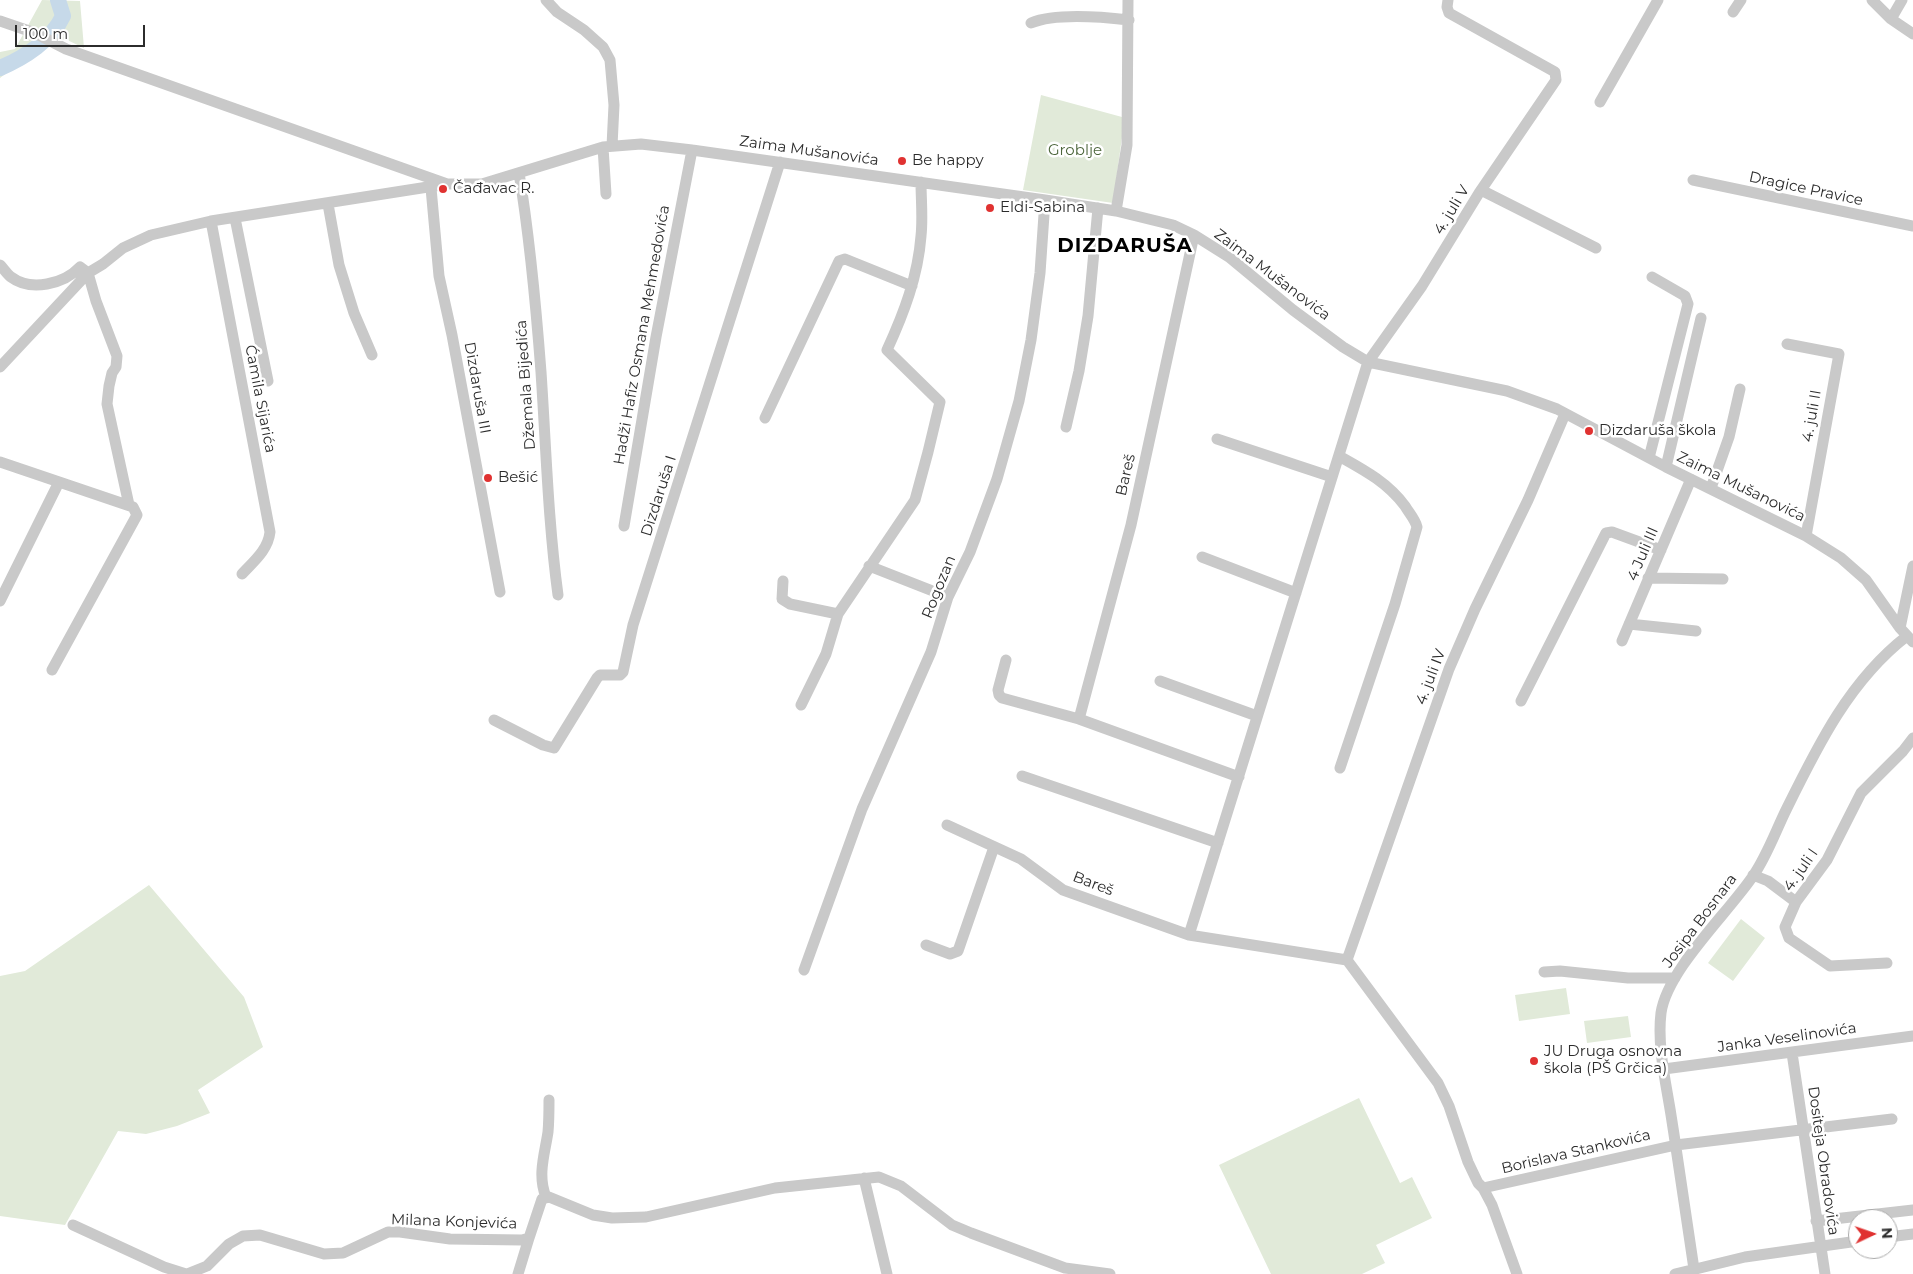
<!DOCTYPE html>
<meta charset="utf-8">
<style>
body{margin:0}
#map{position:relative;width:1913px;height:1274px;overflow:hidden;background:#fff;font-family:Montserrat,sans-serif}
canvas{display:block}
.north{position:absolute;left:1848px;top:1209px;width:50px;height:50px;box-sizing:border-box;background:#fff;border:1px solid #ababab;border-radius:50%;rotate:87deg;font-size:14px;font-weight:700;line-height:20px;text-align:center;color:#2c2c2c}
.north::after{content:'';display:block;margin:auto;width:18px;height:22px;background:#e03231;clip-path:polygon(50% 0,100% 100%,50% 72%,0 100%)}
.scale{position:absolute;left:15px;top:25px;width:130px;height:22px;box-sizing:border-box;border:2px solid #2c2c2c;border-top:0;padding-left:6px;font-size:15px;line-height:18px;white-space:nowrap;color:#2c2c2c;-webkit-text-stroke:4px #fff;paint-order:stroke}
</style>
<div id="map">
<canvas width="1913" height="1274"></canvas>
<div class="north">N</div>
<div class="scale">100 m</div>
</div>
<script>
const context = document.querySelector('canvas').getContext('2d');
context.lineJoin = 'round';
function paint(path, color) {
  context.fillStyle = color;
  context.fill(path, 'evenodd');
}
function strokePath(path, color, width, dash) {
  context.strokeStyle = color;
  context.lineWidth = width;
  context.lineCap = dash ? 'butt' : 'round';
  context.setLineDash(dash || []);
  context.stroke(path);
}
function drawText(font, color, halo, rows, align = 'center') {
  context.font = font + ' Montserrat,sans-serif';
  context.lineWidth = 5;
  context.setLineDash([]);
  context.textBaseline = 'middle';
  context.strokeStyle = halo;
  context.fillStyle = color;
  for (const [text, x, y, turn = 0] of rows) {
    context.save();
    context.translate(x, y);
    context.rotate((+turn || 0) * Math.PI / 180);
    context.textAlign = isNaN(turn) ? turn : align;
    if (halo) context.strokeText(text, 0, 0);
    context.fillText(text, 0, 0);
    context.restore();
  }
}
const green = new Path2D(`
 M 42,0 L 80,1 L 84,48 L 65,39 L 28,56 L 0,78 L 0,52 L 15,49 Z
 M 1041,95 L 1122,117 L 1122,137 L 1113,203 L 1023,190 Z
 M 149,885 L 244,997 L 263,1047 L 198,1090 L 210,1113 L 177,1126 L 146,1134 L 118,1131 L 65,1225 L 0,1216 L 0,976 L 25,971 Z
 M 1741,919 L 1765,938 L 1733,981 L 1708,963 Z
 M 1566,988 L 1570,1014 L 1519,1021 L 1515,995 Z
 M 1628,1016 L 1631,1037 L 1587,1043 L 1584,1021 Z
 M 1359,1098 L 1400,1183 L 1412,1177 L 1432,1218 L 1376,1245 L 1385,1263 L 1362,1274 L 1271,1274 L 1219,1165 Z`);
const river = new Path2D(`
 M 0,68 C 24,58 52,40 63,16 L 58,0`);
const minor = new Path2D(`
 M 546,0 L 557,12 L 584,30 L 603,47 L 610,60 L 614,105 L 612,146
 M 1872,0 L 1891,19 L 1913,34
 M 1733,12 L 1741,0
 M 1891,19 L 1902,0
 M 0,21 L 35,33 L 66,49 L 447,184
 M 1031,23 C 1055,13 1103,17 1129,20
 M 1600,102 L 1658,0
 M 603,147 L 606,194
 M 519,173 C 530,239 536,306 541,372 C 546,446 548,521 558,595
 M 1693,180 L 1913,226
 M 431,188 L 439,276 L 452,335 L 500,592
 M 1481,190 L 1596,248
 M 328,204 L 339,265 L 354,313 L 372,355
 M 1116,211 L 1127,145 L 1128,0
 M 235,218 L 268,381
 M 211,221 L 270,532 C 268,550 254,561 242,574
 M 1194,235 L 1131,525 L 1079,719 L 1239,777
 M 0,265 C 4,269 7,274 11,277 C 31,292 64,284 80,267 L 88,273 L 96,301 L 117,356 L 116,367 L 112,373 L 109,386 L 107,404 L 129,505
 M 1787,344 L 1839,354 L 1806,536
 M 0,367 L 88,273 L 103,264 L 123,248 L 151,235 L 211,221 L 447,184 L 482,184 L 603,147 L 641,144 L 692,150 L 1045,200 L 1116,211 L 1173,225 L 1194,235 L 1229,257 L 1293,310 L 1343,347 L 1368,362 L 1507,391 L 1557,409 L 1666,467 L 1806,536 L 1841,558 L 1866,580 L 1900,628 L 1913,642
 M 765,418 L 839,261 L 845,259 L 912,286
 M 1066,427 L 1079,371 L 1088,316 L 1098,208
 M 1217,439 L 1332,477
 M 1339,456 C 1364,470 1387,482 1405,506 C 1409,513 1415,519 1417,527 L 1395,604 L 1340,768
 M 1649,458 L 1688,304 L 1685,296 L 1652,277
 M 0,462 L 133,507 L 137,515 L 52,670
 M 1666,467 L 1701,318
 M 1711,488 L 1729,437 L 1740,389
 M 624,526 L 656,337 L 692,150
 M 1202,557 L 1296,593
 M 869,566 L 948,597
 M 1648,578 L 1723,579
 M 783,581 L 782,599 L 790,604 L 838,614
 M 0,601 L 59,482
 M 1629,624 L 1696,631
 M 1900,628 L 1913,566
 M 1622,641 L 1691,479
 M 1006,660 L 998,690 L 999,695 L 1002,698 L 1079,719
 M 1160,681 L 1257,716
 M 1521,701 L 1606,533 L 1612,532 L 1661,550
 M 801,705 L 826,654 L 838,614 L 915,500 L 928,452 L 940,402 L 887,350 C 904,313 918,276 921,236 C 923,218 921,199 921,182
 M 494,720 L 543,745 L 554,748 L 597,678 L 600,675 L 620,675 L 623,672 L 633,625 L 780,162
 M 1022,776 L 1218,843
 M 947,825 L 1021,859 L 1063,890 L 1189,935 L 1347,960
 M 1753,875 L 1768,881 L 1796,902
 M 1189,935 L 1368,362 L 1422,286 L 1479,193 L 1556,80 L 1555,72 L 1449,13 L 1447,7 L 1448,0
 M 926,945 L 950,954 L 958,951 L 994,847
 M 1347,960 L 1449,669 L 1475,609 L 1528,500 L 1565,414
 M 1347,960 L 1438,1083 L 1449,1106 L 1468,1162 L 1478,1183 L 1483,1188 L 1492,1205 L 1517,1274
 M 1887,963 L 1830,966 L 1789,938 L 1785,927 L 1796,902 L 1827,860 L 1861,793 L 1903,751 L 1913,738
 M 804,970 L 862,809 L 931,652 L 948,597 L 970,552 L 997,479 L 1019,401 L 1031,340 L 1040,273 L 1045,200
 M 1544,972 L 1560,971 L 1628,978 L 1675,978
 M 1792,1053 L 1825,1274
 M 1664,1069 L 1913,1036
 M 864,1178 L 887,1274
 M 1483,1188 L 1676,1145 L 1892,1119
 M 546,1197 C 537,1175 545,1153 548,1132 C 549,1121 549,1111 549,1100
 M 1816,1221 L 1913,1210
 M 73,1225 L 164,1267 L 186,1274
 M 1888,1237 L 1913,1234
 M 1694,1269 C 1686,1217 1679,1166 1671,1115 C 1666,1083 1657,1046 1661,1013 C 1667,970 1728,913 1753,876 C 1767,856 1776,830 1787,808 C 1818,745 1850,680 1907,636
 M 187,1274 L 207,1266 L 229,1244 L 243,1236 L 260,1235 L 324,1254 L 343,1253 L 388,1232 L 400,1232 L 450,1239 L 522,1240 L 529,1238 L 542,1199 L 549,1197 L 593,1215 L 612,1218 L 646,1217 L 775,1188 L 879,1177 L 901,1186 L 952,1225 L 971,1233 L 1065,1268 L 1110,1274
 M 518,1274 L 529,1238
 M 1675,1274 L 1745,1257 L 1858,1241`);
const markers = [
 [902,161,5,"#e03231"],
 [443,189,5,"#e03231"],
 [990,208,5,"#e03231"],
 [1589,431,5,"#e03231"],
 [488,478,5,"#e03231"],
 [1534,1061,5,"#e03231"]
];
const streetNames = [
 ["Zaima Mušanovića",809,151,8],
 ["Dragice Pravice",1806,189,12],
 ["4. juli V",1452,210,-59],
 ["Zaima Mušanovića",1272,275,37],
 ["Hadži Hafiz Osmana Mehmedovića",642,335,-80],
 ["Džemala Bijedića",526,385,-94],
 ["Dizdaruša III",477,388,80],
 ["Ćamila Sijarića",260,399,79],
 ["4. juli II",1812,416,-80],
 ["Bareš",1126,475,-77],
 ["Zaima Mušanovića",1741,487,26],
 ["Dizdaruša I",659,496,-72],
 ["4 Juli III",1643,554,-67],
 ["Rogozan",939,587,-68],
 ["4. juli IV",1431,677,-69],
 ["4. juli I",1801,870,-55],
 ["Bareš",1093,884,21],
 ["Josipa Bosnara",1700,921,-53],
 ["Janka Veselinovića",1787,1038,-8],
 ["Borislava Stankovića",1576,1152,-13],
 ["Dositeja Obradovića",1823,1161,82],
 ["Milana Konjevića",454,1222,2]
];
const parkNames = [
 ["Groblje",1075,151]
];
const poiNames = [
 ["Be happy",912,161],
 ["Čađavac R.",453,189],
 ["Eldi-Sabina",1000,208],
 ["Dizdaruša škola",1599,431],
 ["Bešić",498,478],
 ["JU Druga osnovna",1544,1052],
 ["škola (PŠ Grčica)",1544,1069]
];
const districtNames = [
 ["DIZDARUŠA",1125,246]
];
paint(green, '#e1ead9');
strokePath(river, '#c6d9e9', 16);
strokePath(minor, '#c9c9c9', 11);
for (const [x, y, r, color] of markers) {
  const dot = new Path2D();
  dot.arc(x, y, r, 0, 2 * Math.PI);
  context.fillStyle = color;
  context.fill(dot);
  strokePath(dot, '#fff', 2);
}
drawText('15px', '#2c2c2c', '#fff', streetNames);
drawText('15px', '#4c663b', '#fff', parkNames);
drawText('15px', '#2c2c2c', '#fff', poiNames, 'left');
context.letterSpacing = '1px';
drawText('bold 20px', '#000', '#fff', districtNames);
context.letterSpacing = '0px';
</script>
